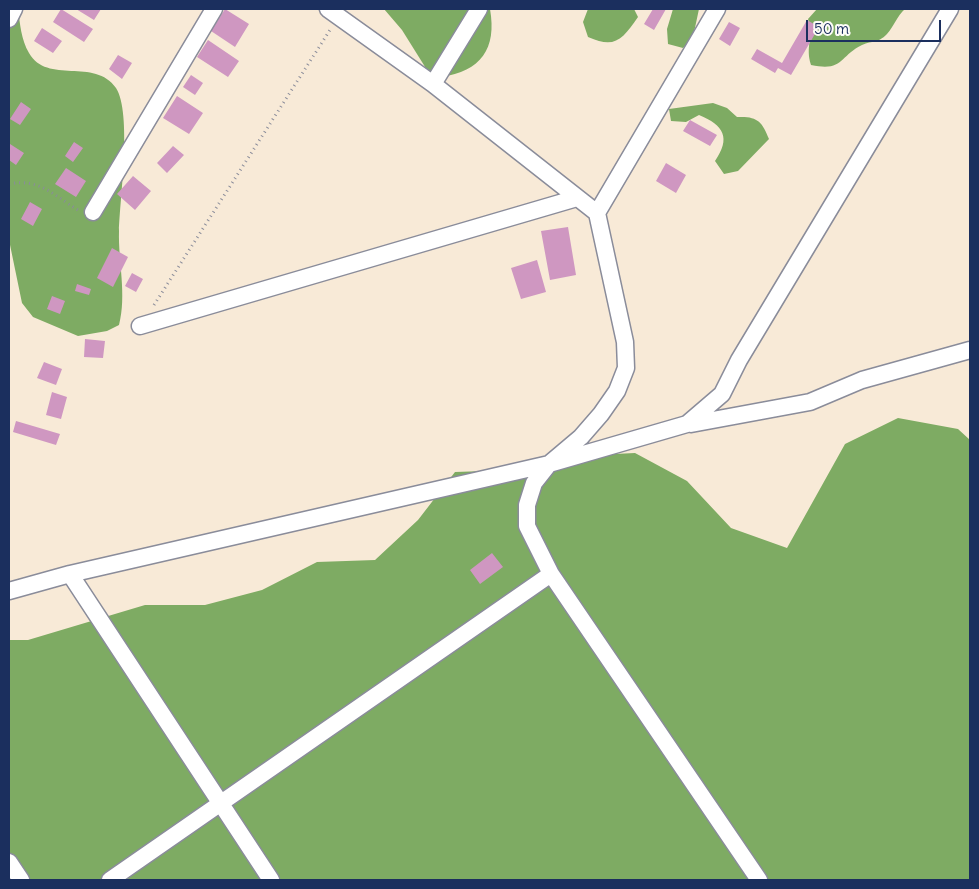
<!DOCTYPE html>
<style>
body{margin:0}
#map{position:relative;width:979px;height:889px;overflow:hidden;background:#f8ead7;font-family:Delius,sans-serif}
canvas{display:block}
.frame{position:absolute;inset:0;border:10px solid #1b2f5e;pointer-events:none}
.scale{position:absolute;left:806px;top:20px;width:135px;height:22px;box-sizing:border-box;border:2px solid #1b2f5e;border-top:0;padding-left:6px;font-size:15px;line-height:18px;white-space:nowrap;color:#1b2f5e;-webkit-text-stroke:4px #fdfcf7;paint-order:stroke}
</style>
<div id="map">
<canvas width="979" height="889"></canvas>
<div class="frame"></div>
<div class="scale">50 m</div>
</div>
<script>
const context = document.querySelector('canvas').getContext('2d');
context.lineJoin = 'round';
function paint(path, color) {
  context.fillStyle = color;
  context.fill(path, 'evenodd');
}
function strokePath(path, color, width, dash) {
  context.strokeStyle = color;
  context.lineWidth = width;
  context.lineCap = dash ? 'butt' : 'round';
  context.setLineDash(dash || []);
  context.stroke(path);
}
const forest = new Path2D(`
 M 9,9 L 18,9 C 20,23 21,40 29,53 C 47,85 95,57 116,88 C 132,113 120,199 119,231 C 118,261 127,295 119,325 L 107,331 L 78,336 L 33,317 L 22,303 L 9,240 Z
 M 384,9 L 490,9 C 497,49 481,71 441,77 L 427,70 L 402,30 Z
 M 588,9 L 634,9 L 638,17 C 622,40 615,49 588,37 L 583,22 Z
 M 673,9 L 699,9 L 693,37 L 683,48 L 668,44 L 667,29 Z
 M 817,9 L 905,9 C 897,16 894,26 887,34 C 877,44 873,40 862,45 C 839,56 844,72 811,65 C 805,46 814,38 808,19 Z
 M 713,103 L 727,108 L 737,117 C 757,116 762,121 769,139 L 738,171 L 724,174 L 715,161 C 731,138 724,125 699,115 L 686,122 L 671,121 L 669,109 Z
 M 898,418 L 958,429 L 970,440 L 970,880 L 9,880 L 9,640 L 28,640 L 145,605 L 205,605 L 262,590 L 317,562 L 375,560 L 418,520 L 455,472 L 514,470 L 574,456 L 635,453 L 687,481 L 731,528 L 787,548 L 845,444 Z`);
const building = new Path2D(`
 M 61,9 L 93,29 L 84,42 L 53,22 Z
 M 76,9 L 101,9 L 94,20 Z
 M 225,9 L 249,24 L 235,47 L 211,31 Z
 M 653,9 L 666,9 L 654,30 L 644,24 Z
 M 807,20 L 819,27 L 791,75 L 778,68 L 775,73 L 751,59 L 757,49 L 782,63 Z
 M 729,22 L 740,28 L 730,46 L 719,39 Z
 M 42,28 L 62,41 L 53,53 L 34,41 Z
 M 208,40 L 239,61 L 228,77 L 197,57 Z
 M 118,55 L 132,63 L 122,79 L 109,69 Z
 M 191,75 L 203,83 L 195,95 L 183,87 Z
 M 177,96 L 203,113 L 189,134 L 163,118 Z
 M 21,102 L 31,109 L 20,125 L 10,119 Z
 M 690,120 L 717,135 L 710,146 L 683,131 Z
 M 74,142 L 83,148 L 73,162 L 65,156 Z
 M 10,144 L 24,153 L 16,165 L 9,160 Z
 M 173,146 L 184,155 L 167,173 L 157,163 Z
 M 666,163 L 686,175 L 676,193 L 656,181 Z
 M 66,168 L 86,181 L 76,197 L 55,184 Z
 M 133,176 L 151,191 L 135,210 L 117,194 Z
 M 30,202 L 42,209 L 33,226 L 21,219 Z
 M 568,227 L 576,275 L 550,280 L 541,231 Z
 M 112,248 L 128,257 L 113,287 L 97,278 Z
 M 537,260 L 546,292 L 521,299 L 511,268 Z
 M 132,273 L 143,279 L 136,292 L 125,286 Z
 M 77,284 L 91,289 L 89,295 L 75,291 Z
 M 52,296 L 65,301 L 60,314 L 47,309 Z
 M 85,339 L 105,341 L 103,358 L 84,357 Z
 M 44,362 L 62,369 L 56,385 L 37,378 Z
 M 52,392 L 67,397 L 61,419 L 46,415 Z
 M 16,421 L 60,434 L 56,445 L 13,432 Z
 M 492,553 L 503,567 L 480,584 L 470,570 Z`);
const path = new Path2D(`
 M 9,184 C 40,178 53,195 78,210
 M 154,305 L 330,30`);
const minor = new Path2D(`
 M 328,9 L 433,84 L 597,213 L 625,342 L 626,368 L 617,391 L 601,414 L 581,437 L 549,464 L 534,483 L 527,505 L 527,526 L 551,574 L 759,880
 M 9,19 L 14,9
 M 433,84 L 479,9
 M 93,212 L 214,9
 M 597,213 L 717,9
 M 140,326 L 577,198
 M 691,424 L 810,402 L 862,380 L 970,350
 M 70,574 L 271,880
 M 9,591 L 70,574 L 549,464 L 687,424 L 722,394 L 739,360 L 950,9
 M 9,862 L 21,880
 M 110,880 L 551,574`);
paint(forest, '#7eab63');
paint(building, '#cf97c1');
strokePath(minor, '#8a8c9a', 19);
strokePath(path, '#8a8c9a', 3, [1, 4]);
strokePath(minor, '#fff', 16);
</script>
